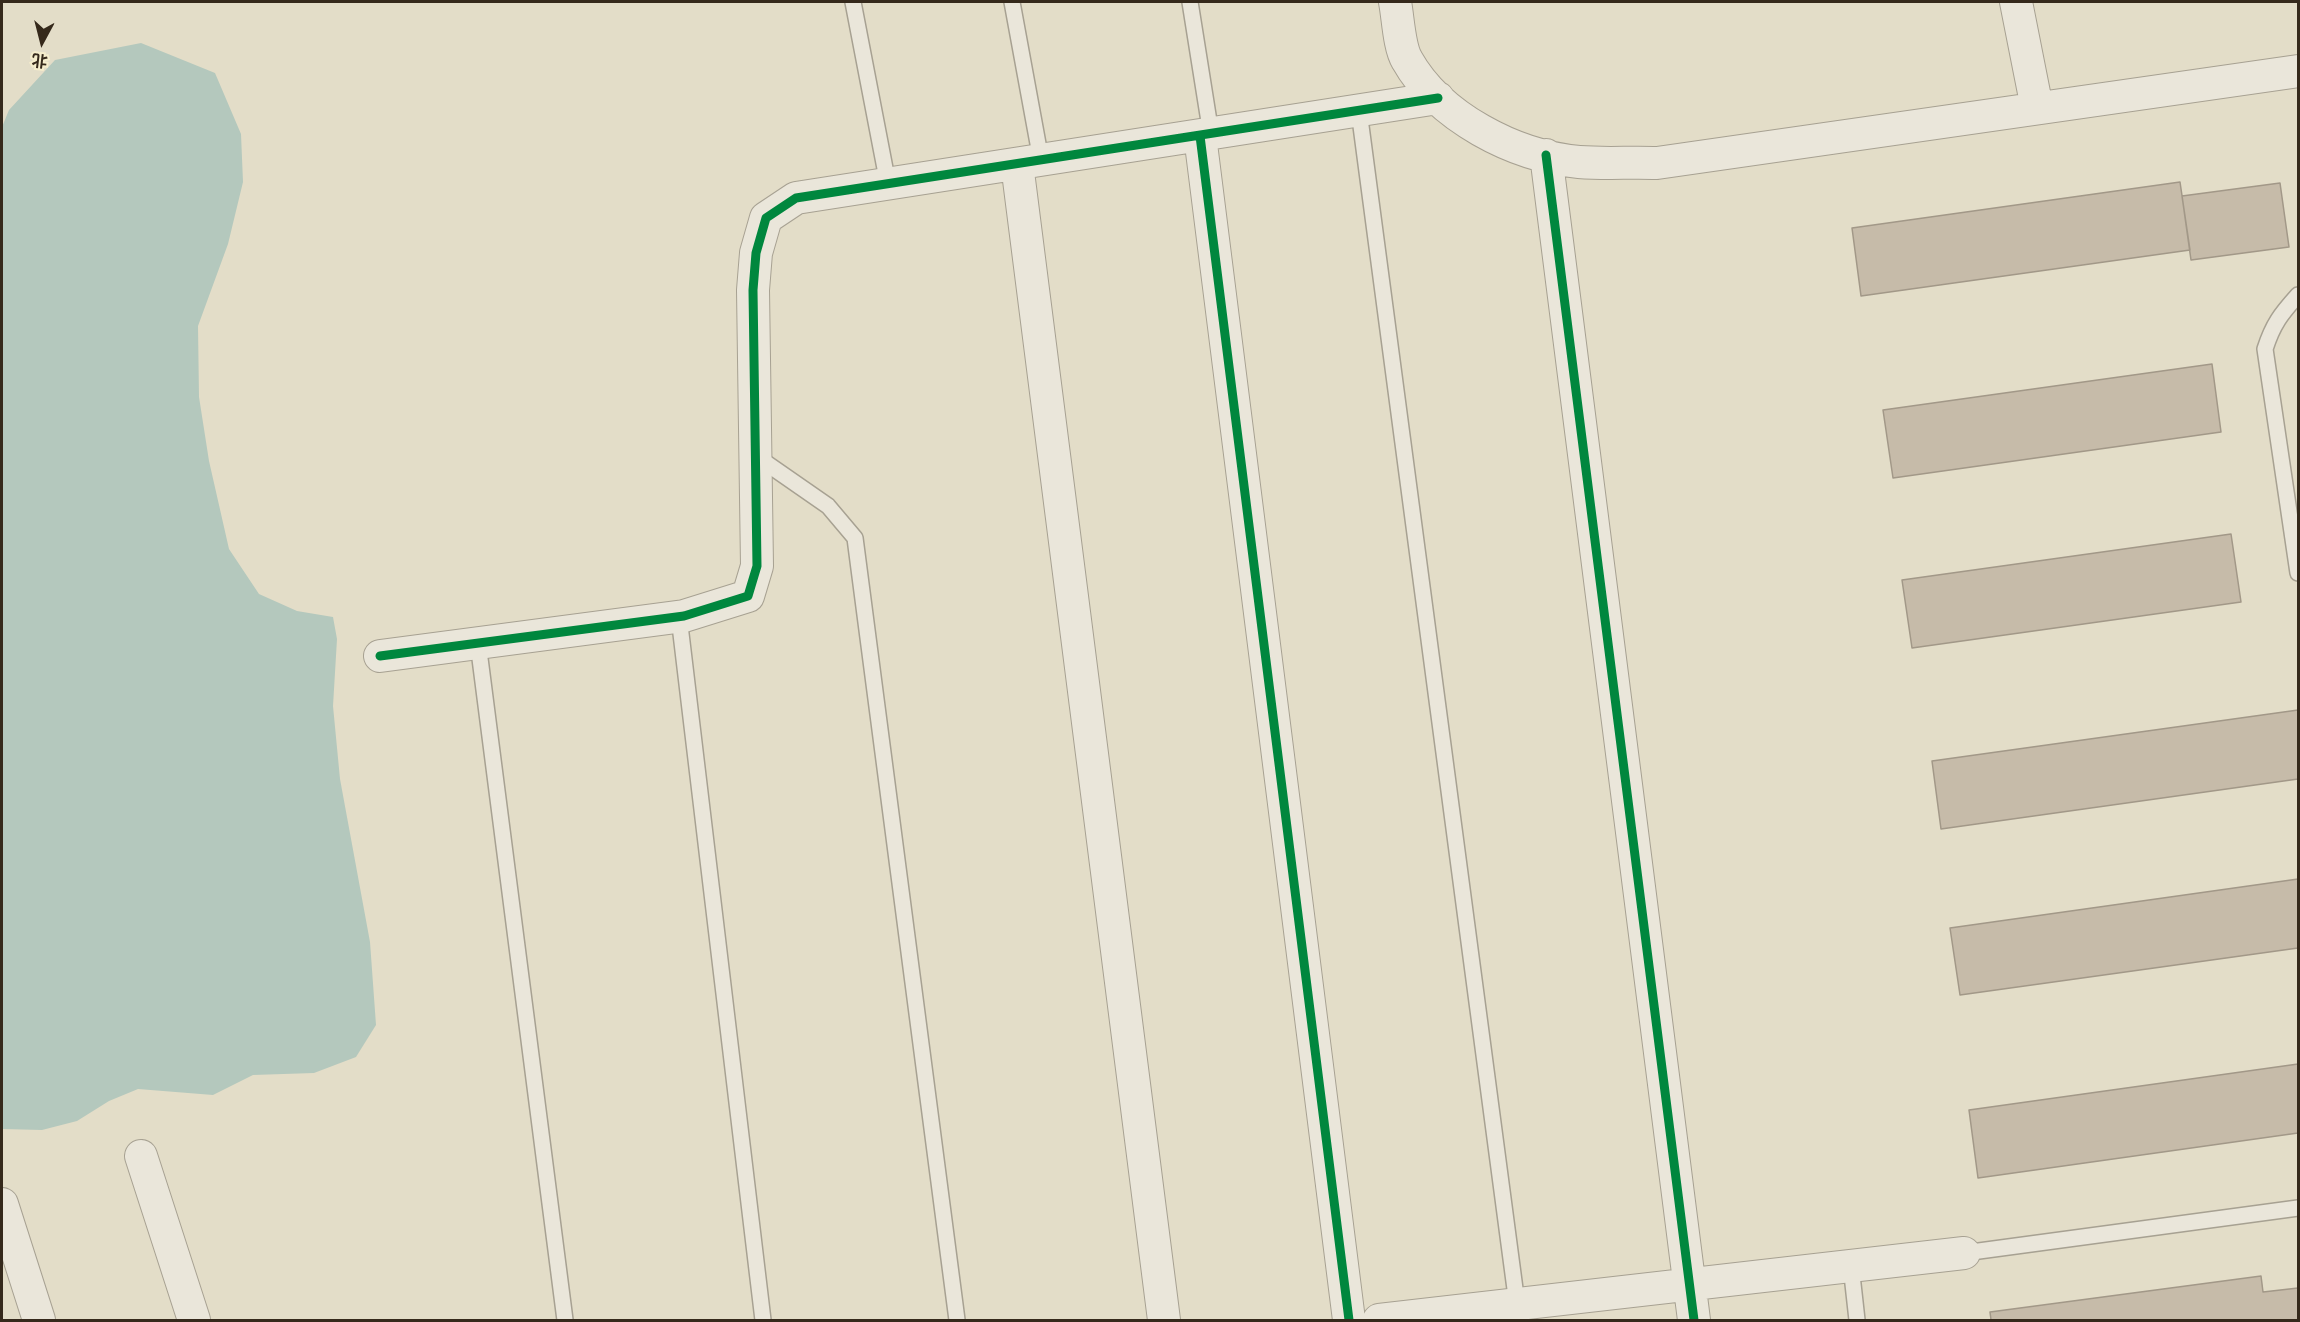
<!DOCTYPE html>
<meta charset="utf-8">
<style>
body{margin:0}
#map{position:relative;width:2300px;height:1322px;overflow:hidden;background:#e3ddc8;font-family:Bitter,"Noto Sans SC",serif}
canvas{display:block}
.frame{position:absolute;inset:0;border:3px solid #35291b;pointer-events:none}
.north{position:absolute;left:12px;top:12px;width:60px;height:60px;-webkit-text-stroke:4px #f5edcc;paint-order:stroke;rotate:187deg;font-size:16px;font-weight:700;line-height:24px;text-align:center;color:#35291b}
.north::after{content:'';display:block;margin:auto;width:21px;height:27px;background:#35291b;clip-path:polygon(50% 0,100% 100%,50% 72%,0 100%)}
</style>
<div id="map">
<canvas width="2300" height="1322"></canvas>
<div class="frame"></div>
<div class="north">北</div>
</div>
<script>
const context = document.querySelector('canvas').getContext('2d');
context.lineJoin = 'round';
function paint(path, color) {
  context.fillStyle = color;
  context.fill(path, 'evenodd');
}
function strokePath(path, color, width, dash) {
  context.strokeStyle = color;
  context.lineWidth = width;
  context.lineCap = dash ? 'butt' : 'round';
  context.setLineDash(dash || []);
  context.stroke(path);
}
const water = new Path2D(`
 M 141,43 L 215,73 L 241,134 L 243,182 L 228,244 L 198,326 L 199,397 L 209,461 L 229,549 L 259,594 L 297,611 L 333,617 L 337,639 L 333,706 L 340,779 L 370,942 L 376,1025 L 356,1057 L 314,1073 L 253,1075 L 213,1095 L 138,1089 L 109,1101 L 77,1121 L 42,1130 L 2,1129 L 2,127 L 9,110 L 55,60 Z`);
const building = new Path2D(`
 M 2180,182 L 2190,250 L 1861,296 L 1852,228 Z
 M 2280,183 L 2289,247 L 2191,260 L 2182,196 Z
 M 2212,364 L 2221,432 L 1893,478 L 1883,410 Z
 M 2231,534 L 2241,602 L 1912,648 L 1902,580 Z
 M 2298,710 L 2298,779 L 1941,829 L 1932,761 Z
 M 2298,879 L 2298,948 L 1960,995 L 1950,928 Z
 M 2298,1064 L 2298,1133 L 1978,1178 L 1969,1110 Z
 M 2261,1276 L 2263,1292 L 2298,1288 L 2298,1320 L 1991,1320 L 1990,1312 Z`);
const lane = new Path2D(`
 M 853,2 L 888,184
 M 1012,2 L 1041,160
 M 1190,2 L 1211,134
 M 1359,111 L 1517,1304
 M 2298,295 C 2281,314 2273,324 2265,349 L 2298,573
 M 756,456 L 828,506 L 855,538 L 957,1320
 M 679,617 L 763,1320
 M 478,643 L 565,1320
 M 1964,1253 L 2298,1208
 M 1851,1266 L 1857,1320`);
const street = new Path2D(`
 M 1395,2 C 1398,17 1399,47 1407,60 C 1439,117 1514,156 1579,162 C 1605,164 1631,162 1657,163 L 2298,71
 M 2016,2 L 2037,108
 M 1200,136 L 1349,1320
 M 1546,155 L 1694,1320
 M 1017,164 L 1164,1320
 M 380,656 L 684,616 L 748,596 L 757,566 L 753,290 L 756,253 L 766,218 L 796,198 L 1438,98
 M 141,1156 L 194,1320
 M 2,1204 L 39,1320
 M 1379,1320 L 1964,1253`);
const cycleway = new Path2D(`
 M 1200,136 L 1349,1320
 M 1546,155 L 1694,1320
 M 380,656 L 684,616 L 748,596 L 757,566 L 753,290 L 756,253 L 766,218 L 796,198 L 1438,98`);
paint(water, '#b4c8bd');
paint(building, '#c6bba9');
strokePath(building, '#a29888', 1.5);
strokePath(lane, '#a7a192', 18);
strokePath(street, '#a7a192', 34);
strokePath(lane, '#eae6da', 15);
strokePath(street, '#eae6da', 32);
strokePath(cycleway, '#00873e', 9);
</script>
